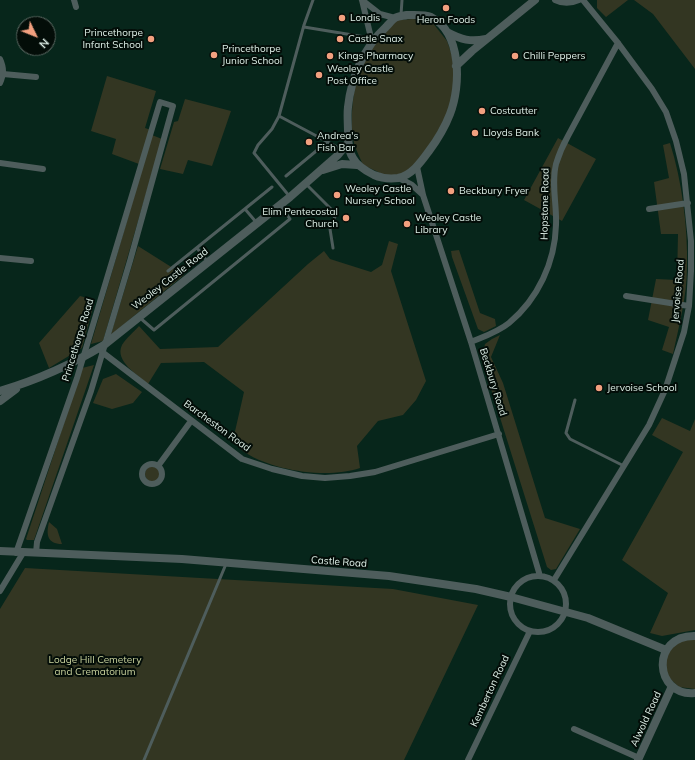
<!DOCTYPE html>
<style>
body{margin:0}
#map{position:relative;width:695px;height:760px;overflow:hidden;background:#07261b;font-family:Mulish,sans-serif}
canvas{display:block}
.north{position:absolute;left:16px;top:16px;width:40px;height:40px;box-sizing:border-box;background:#030d08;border:1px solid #5b6862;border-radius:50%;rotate:133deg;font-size:11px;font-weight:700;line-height:16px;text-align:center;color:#dff0e8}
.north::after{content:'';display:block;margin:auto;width:14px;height:18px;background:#f2a07f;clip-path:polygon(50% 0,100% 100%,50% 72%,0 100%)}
</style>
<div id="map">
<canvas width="695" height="760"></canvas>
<div class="north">N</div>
</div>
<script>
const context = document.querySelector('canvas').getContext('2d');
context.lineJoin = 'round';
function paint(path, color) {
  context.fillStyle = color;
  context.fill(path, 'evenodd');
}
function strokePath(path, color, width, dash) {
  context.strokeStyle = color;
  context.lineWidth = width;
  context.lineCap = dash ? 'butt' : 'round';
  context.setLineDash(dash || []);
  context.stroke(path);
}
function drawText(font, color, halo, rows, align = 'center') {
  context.font = font + ' Mulish,sans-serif';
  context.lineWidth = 4;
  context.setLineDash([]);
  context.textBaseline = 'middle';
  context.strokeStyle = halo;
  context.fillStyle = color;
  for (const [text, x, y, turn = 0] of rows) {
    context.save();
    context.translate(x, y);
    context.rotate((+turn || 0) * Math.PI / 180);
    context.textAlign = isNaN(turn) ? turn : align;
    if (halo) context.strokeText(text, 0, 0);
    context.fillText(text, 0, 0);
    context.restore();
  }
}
const green = new Path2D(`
 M 597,0 L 628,0 L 606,17 L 597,8 Z
 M 634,0 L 695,0 L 695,69 L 653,14 Z
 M 413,19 L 432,22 L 447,41 L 456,66 L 450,112 L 416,167 L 398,176 L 389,177 L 363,165 C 360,158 356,150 354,143 C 349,120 353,79 365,58 C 374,44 385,32 396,20 Z
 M 107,76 L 156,91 L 145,128 L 151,130 L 139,164 L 112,154 L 116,139 L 91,131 Z
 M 185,99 L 231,111 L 212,166 L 188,160 L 183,174 L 160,169 L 174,122 L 178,121 Z
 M 152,135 L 162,139 L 103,341 L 91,344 Z
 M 558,138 L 596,159 L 562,221 L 524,200 Z
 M 670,143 C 682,181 688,227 687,267 C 687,296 679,326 673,354 L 662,350 L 669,327 L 648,320 L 656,279 L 677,280 L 678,234 L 661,234 L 654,182 L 669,178 L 663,145 Z
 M 389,241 L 398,244 L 391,271 L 426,381 L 416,400 L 403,415 L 378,421 L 357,446 L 360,468 C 328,479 274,471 246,453 C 241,451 237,444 233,440 L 244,392 L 204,362 L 161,363 L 148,384 C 138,375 114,361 122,345 C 126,338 134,332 139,326 L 160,349 L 218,347 L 308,264 L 324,251 L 330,259 L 371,272 L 382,265 Z
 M 138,246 L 184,275 L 129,320 L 110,337 Z
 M 459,250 L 480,313 L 495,319 L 496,326 L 484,332 L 478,329 L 452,257 L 451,251 Z
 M 80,296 L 95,300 L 82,348 L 49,368 L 39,343 Z
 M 500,335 L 491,357 L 503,383 L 545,518 L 580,529 L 556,569 L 551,570 L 547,567 L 491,389 L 483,353 L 485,344 L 492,339 Z
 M 94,365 L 34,540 L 27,540 L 26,539 L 82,368 Z
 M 116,374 L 142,392 L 133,403 L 112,409 L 93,403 L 103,379 Z
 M 662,418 L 690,431 L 695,419 L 695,630 L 662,636 L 650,633 L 668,593 L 622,560 L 683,452 L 652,435 Z
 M145 474a8 8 0 1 1 16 0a8 8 0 1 1-16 0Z
 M 49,522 L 57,529 L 62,544 C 47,544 46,534 49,522 Z
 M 25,568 L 393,589 L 478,605 L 404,760 L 0,760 L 0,609 Z
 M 695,638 L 695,689 L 679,687 L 666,675 L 665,658 L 674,643 Z`);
const service = new Path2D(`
 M 401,15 L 402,0
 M 304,27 L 371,38
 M 279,116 L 341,149
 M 286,176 L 327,142
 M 306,184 L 336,214 L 330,229 L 333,248
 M 290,197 L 254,153 L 258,145 L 272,129 L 279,116 L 304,25 L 313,0
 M 245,209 L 256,222
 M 197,248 L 207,261
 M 168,271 L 272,187
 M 139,317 L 154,330 L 290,219 L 280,205
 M 575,400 L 566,433 L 570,439 L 624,466
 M 144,760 L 226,564`);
const minor = new Path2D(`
 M 74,0 L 76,7
 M 362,0 L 372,42
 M 362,0 L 380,14 L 395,18
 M 555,0 C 563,4 570,4 579,0
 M 0,59 C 4,68 4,74 0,83
 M 3,74 L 36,77
 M 0,163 L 43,169
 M 417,167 L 423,195 L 471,342 L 540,576
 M 399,178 L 412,185 L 423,195
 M 649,209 L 688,203
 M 0,258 L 31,261
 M 626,296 L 689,306
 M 471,342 C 483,337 498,332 509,323 C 538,299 555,262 556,225 C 557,205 551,183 556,164 C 559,154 563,145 568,136 L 618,43
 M 102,352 L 242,459 L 272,469 L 302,476 L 325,478 L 350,476 L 375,472 L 499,434
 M142 474a10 10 0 1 1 20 0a10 10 0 1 1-20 0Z
 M 158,466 L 191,421
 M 16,553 L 77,378 L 160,102 L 173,106 L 130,261 L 91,391 L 37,542 L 36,553
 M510 604a28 28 0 1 1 56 0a28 28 0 1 1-56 0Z
 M 554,580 L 649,425 L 665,390 L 684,332 L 689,306 L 691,271 L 691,241 L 684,174 L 676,141 L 666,112 L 652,89 L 618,43 L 583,0
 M 0,591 L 23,553
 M 574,729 L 639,758
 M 468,760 L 530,631`);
const tertiary = new Path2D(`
 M 407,15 C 414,15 424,14 431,17 C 462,33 461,86 450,114 C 445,127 438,139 429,151 C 421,162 412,175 398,178 C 390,179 381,178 374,175 C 366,171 357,166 353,158 C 348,151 348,140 348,132 C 348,124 347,115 348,107 C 351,78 364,47 386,27 C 389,24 392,20 395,18 C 398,16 403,16 407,15 Z
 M 447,32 C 462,40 470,42 486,39
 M 456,66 L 472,51 L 535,0
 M 323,170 L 342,164 L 357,165
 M 0,391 C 37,380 71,365 104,345 L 290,197 L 338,155 L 348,143
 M 0,401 L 16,389
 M 0,551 L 182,559 L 389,576 L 476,589 L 511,597 L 588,618 L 666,650
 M 695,636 C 650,635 654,697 695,693
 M 638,760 L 672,686`);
const markers = [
 [446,8,4,"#f2a07f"],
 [342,18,4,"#f2a07f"],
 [151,39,4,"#f2a07f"],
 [340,39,4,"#f2a07f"],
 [214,55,4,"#f2a07f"],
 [330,56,4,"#f2a07f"],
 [515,56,4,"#f2a07f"],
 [319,75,4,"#f2a07f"],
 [482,111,4,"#f2a07f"],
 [475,133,4,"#f2a07f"],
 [309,142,4,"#f2a07f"],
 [451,191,4,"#f2a07f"],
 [337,195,4,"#f2a07f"],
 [346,218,4,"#f2a07f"],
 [407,224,4,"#f2a07f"],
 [599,388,4,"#f2a07f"]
];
const poiNames = [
 ["Londis",350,18],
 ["Heron Foods",446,20,"center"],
 ["Princethorpe",143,33,"right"],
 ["Infant School",143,45,"right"],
 ["Castle Snax",348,39],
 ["Princethorpe",222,49],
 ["Junior School",222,61],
 ["Kings Pharmacy",338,56],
 ["Chilli Peppers",523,56],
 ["Weoley Castle",327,69],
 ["Post Office",327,81],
 ["Costcutter",490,111],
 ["Lloyds Bank",483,133],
 ["Andrea's",317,136],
 ["Fish Bar",317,148],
 ["Weoley Castle",345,189],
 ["Nursery School",345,201],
 ["Beckbury Fryer",459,191],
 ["Elim Pentecostal",338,212,"right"],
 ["Church",338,224,"right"],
 ["Weoley Castle",415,218],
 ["Library",415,230],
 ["Jervoise School",607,388]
];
const streetNames = [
 ["Hopstone Road",545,204,-89],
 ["Weoley Castle Road",170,279,-38],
 ["Jervoise Road",678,291,-85],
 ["Princethorpe Road",78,340,-73],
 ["Beckbury Road",493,382,73],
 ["Barcheston Road",217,426,36],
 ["Castle Road",339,562,4],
 ["Kemberton Road",490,691,-65],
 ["Alwold Road",646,719,-65]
];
const parkNames = [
 ["Lodge Hill Cemetery",95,660],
 ["and Crematorium",95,672]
];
paint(green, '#333622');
strokePath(service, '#4e5d5c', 3);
strokePath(minor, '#4e5d5c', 6);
strokePath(tertiary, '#4e5d5c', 8);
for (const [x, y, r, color] of markers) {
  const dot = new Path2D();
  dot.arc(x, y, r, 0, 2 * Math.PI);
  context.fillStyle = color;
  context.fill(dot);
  strokePath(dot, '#030d08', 1.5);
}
drawText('10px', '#dff0e8', '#030d08', poiNames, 'left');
drawText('10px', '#dff0e8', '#030d08', streetNames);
drawText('10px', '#c9d29d', '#030d08', parkNames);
</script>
